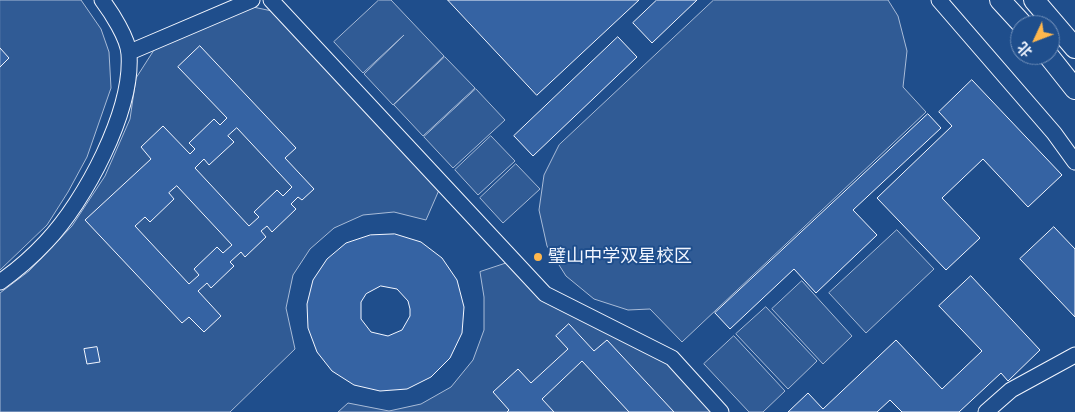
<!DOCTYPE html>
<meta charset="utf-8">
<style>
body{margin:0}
#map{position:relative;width:1075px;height:412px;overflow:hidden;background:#1f4e8c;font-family:Mulish,"Noto Sans SC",sans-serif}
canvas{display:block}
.north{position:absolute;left:1010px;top:15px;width:50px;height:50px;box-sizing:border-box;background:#1f4e8c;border:1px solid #7391ba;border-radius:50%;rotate:227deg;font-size:14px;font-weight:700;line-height:20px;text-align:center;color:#f2f6ff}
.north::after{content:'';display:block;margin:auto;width:18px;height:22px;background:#ffb74d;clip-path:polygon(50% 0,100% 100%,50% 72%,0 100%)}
</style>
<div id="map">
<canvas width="1075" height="412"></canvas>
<div class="north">北</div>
</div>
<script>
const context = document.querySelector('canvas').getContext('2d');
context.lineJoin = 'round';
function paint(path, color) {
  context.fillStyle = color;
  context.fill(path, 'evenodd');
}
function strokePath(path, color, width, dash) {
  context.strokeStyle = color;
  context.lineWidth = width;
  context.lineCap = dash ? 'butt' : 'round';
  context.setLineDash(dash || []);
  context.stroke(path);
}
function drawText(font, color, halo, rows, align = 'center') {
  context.font = font + ' Mulish,"Noto Sans SC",sans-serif';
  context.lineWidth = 4;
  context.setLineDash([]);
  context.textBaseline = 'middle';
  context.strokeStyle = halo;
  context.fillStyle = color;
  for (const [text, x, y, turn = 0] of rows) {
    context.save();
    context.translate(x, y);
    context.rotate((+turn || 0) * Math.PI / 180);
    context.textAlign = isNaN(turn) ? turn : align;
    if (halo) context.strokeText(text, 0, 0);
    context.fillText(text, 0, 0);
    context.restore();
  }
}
const built = new Path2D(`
 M 0,0 L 81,0 L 101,29 L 109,52 L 111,88 L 87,157 L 68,192 L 47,225 L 0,270 Z
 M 379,0 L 391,0 L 444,56 L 393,105 L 364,74 L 404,35 L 363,73 L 334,42 Z
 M 714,0 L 888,0 L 898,16 L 907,51 L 903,87 L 926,112 L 682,342 L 650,309 L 628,310 L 594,299 L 566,276 L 547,246 L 539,210 L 544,175 L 559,145 Z
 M 253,7 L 272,11 L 439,190 L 426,220 L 394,212 L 363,215 L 334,228 L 310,249 L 293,275 L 286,308 L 295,349 L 230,412 L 0,412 L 0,293 L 29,271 L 72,226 L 105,176 L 130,119 L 136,78 L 154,50 Z
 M 445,57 L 475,88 L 423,136 L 394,105 Z
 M 476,89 L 505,120 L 453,168 L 424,137 Z
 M 491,136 L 515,161 L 478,195 L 455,170 Z
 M 516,164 L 540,189 L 503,223 L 480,198 Z
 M 897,230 L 934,269 L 866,333 L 829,293 Z
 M 510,262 L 542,297 L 669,363 L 715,412 L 338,412 L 348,403 L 389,411 L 421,404 L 451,387 L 473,360 L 484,330 L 484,297 L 480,272 Z
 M 802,281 L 852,336 L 823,364 L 772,309 Z
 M 766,307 L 817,361 L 788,389 L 736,334 Z
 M 734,336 L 785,391 L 763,412 L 749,412 L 704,364 Z`);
const building = new Path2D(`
 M 448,0 L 639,0 L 537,95 Z
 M 657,0 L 697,0 L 652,43 L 633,23 Z
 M 618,37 L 637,57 L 533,156 L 514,136 Z
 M 200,46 L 296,148 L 285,158 L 314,189 L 302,200 L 298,197 L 291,204 L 296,209 L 272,232 L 267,226 L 261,231 L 266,237 L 245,257 L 241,252 L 230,262 L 234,266 L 211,288 L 207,283 L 198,291 L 221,316 L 204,332 L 189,317 L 182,323 L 85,220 L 151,159 L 141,147 L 163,126 L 190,154 L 195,149 L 189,143 L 214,119 L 220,125 L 227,118 L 178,67 ZM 237,128 L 292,187 L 283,196 L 277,190 L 254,212 L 259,217 L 249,226 L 195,168 L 204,159 L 209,165 L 234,142 L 228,136 ZM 177,186 L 232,245 L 223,253 L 217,247 L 194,269 L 199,275 L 189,284 L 135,226 L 145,217 L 150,222 L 174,199 L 169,193 Z
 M 0,48 L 9,58 L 0,67 Z
 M 972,80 L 1062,175 L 1028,207 L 983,159 L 942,198 L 980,238 L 946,270 L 877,198 L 952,126 L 939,112 Z
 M 928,114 L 941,128 L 853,210 L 877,235 L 816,293 L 794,269 L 730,329 L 715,313 Z
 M 1054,227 L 1075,249 L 1075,317 L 1020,259 Z
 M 395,234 L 421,242 L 442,258 L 457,280 L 464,307 L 462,333 L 450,358 L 431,377 L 407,389 L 380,391 L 354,385 L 332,371 L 317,352 L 308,328 L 307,304 L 313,280 L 327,259 L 346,243 L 370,235 ZM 381,286 L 397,289 L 408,301 L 410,309 L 410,316 L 402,330 L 388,336 L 371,332 L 361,319 L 361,302 L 366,294 Z
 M 971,276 L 1040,350 L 1008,381 L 1001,373 L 959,412 L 902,412 L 890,400 L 877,412 L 788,412 L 808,393 L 823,409 L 896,340 L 942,389 L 982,351 L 939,306 Z
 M 569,324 L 594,351 L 607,340 L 674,412 L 629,412 L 582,361 L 542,399 L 554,412 L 507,412 L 509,410 L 493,392 L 518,369 L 531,383 L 568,349 L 556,336 Z
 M 97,347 L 100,362 L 87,364 L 84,349 Z`);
const street = new Path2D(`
 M 271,0 L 545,294 L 672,358 L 721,412
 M 939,0 L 1054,133 L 1075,162
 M 130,52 L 252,0
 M 0,282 C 17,270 32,257 46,242 C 85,201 133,111 129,54 C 128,38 111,12 102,0
 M 986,412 L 1011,390 L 1075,355`);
const secondary = new Path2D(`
 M 1000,0 L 1023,25
 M 1034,0 L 1075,48
 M 1048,55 L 1075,89`);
const markers = [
 [538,257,5,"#ffb74d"]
];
const poiNames = [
 ["璧山中学双星校区",548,257]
];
paint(built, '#305b95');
strokePath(built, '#a8bbd7', 1);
paint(building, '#3563a3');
strokePath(building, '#f2f6ff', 1);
strokePath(street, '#f2f6ff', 17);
strokePath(secondary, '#f2f6ff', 22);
strokePath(street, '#1f4e8c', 15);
strokePath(secondary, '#1f4e8c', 20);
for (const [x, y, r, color] of markers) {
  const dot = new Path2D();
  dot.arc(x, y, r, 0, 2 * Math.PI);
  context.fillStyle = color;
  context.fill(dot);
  strokePath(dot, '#1f4e8c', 2);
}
drawText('18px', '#f2f6ff', '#1f4e8c', poiNames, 'left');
</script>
